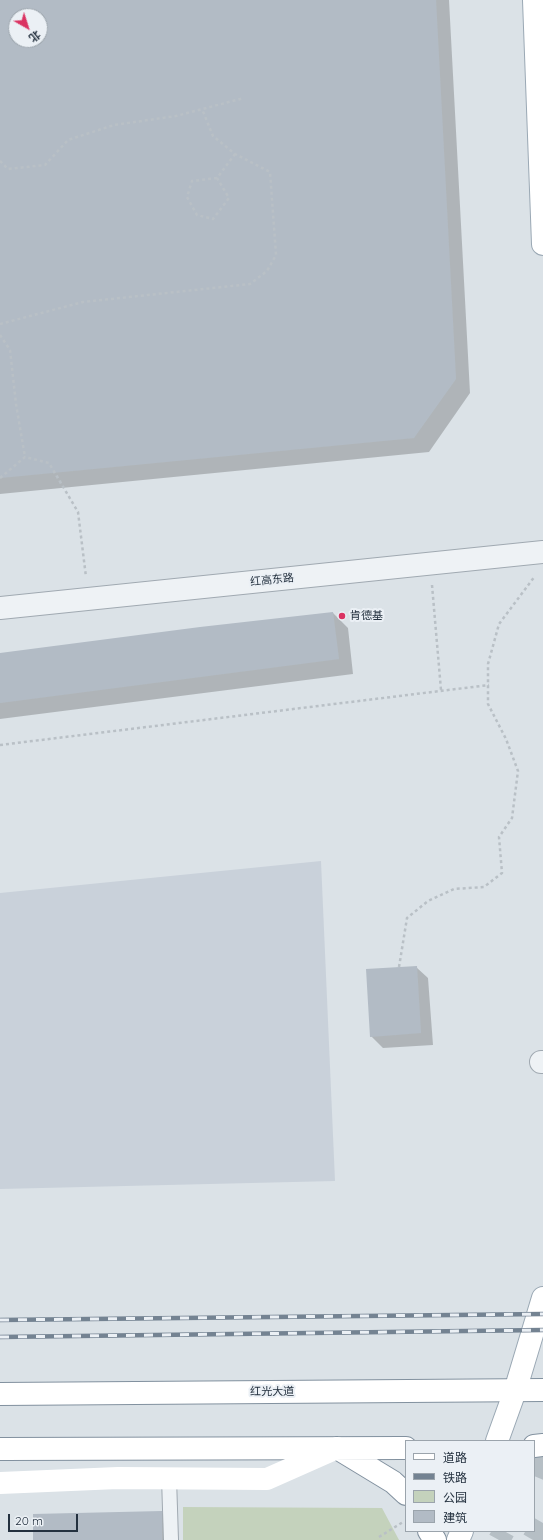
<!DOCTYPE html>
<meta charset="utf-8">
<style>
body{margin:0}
#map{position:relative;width:543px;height:1540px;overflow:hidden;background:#dbe2e7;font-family:Quicksand,"Noto Sans SC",sans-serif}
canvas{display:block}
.legend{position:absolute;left:405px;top:1440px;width:130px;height:92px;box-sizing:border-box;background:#ebf0f5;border:1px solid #9ba4ac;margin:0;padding:5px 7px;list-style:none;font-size:12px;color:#24313f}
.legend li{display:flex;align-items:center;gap:8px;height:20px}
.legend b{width:20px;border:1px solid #9ba4ac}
.north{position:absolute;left:8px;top:8px;width:40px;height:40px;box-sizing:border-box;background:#ebf0f5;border:1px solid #9ba4ac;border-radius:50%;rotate:141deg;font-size:11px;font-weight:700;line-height:16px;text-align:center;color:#24313f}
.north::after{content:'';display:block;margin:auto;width:14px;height:18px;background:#da3362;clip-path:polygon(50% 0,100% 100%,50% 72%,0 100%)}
.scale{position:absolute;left:8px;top:1514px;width:70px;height:18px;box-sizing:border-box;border:2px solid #24313f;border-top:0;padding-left:5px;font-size:12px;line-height:14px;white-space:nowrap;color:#24313f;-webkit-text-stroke:3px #ebf0f5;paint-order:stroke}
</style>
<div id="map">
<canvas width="543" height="1540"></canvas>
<ul class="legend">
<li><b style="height:5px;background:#fff"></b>道路</li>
<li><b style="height:5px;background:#748392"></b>铁路</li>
<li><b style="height:11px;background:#c4d2bc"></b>公园</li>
<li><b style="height:11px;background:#b2bbc5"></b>建筑</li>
</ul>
<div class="north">北</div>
<div class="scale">20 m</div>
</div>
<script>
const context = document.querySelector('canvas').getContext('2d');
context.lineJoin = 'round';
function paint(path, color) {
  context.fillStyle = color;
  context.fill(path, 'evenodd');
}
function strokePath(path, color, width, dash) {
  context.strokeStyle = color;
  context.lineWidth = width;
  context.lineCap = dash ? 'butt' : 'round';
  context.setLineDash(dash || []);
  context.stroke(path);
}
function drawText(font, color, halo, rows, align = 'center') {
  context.font = font + ' Quicksand,"Noto Sans SC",sans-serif';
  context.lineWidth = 4;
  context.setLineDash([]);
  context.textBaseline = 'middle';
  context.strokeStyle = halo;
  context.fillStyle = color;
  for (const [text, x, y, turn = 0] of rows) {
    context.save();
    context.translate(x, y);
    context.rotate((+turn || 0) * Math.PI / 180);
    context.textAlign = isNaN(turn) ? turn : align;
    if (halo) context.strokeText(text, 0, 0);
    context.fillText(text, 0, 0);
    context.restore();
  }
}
const built = new Path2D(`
 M 321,861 L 335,1181 L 0,1189 L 0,893 Z`);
const green = new Path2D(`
 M 183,1507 L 382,1508 L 399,1540 L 183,1540 Z`);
const shadow = new Path2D(`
 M 0,0 L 449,0 L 470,393 L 429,452 L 0,494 ZM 16,16 L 40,16 L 40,40 L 16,40 Z
 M 333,613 L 348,628 L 353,674 L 0,719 L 0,654 Z
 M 416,967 L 428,978 L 433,1045 L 383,1048 L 371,1036 Z
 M 161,1512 L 176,1526 L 176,1540 L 34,1540 Z`);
const building = new Path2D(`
 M 0,0 L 436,0 L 456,379 L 414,438 L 0,478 ZM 16,16 L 40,16 L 40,40 L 16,40 Z
 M 333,612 L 339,659 L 0,703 L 0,653 L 200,627 Z
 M 417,966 L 421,1033 L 370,1037 L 366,969 Z
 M 162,1511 L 162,1540 L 33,1540 L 33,1514 Z`);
const primaryTunnel = new Path2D(`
 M 534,1476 L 543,1455
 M 499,1540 L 504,1531
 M 533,1540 L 543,1523`);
const path = new Path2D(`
 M 0,161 L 8,169 L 45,165 L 68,140 L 114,125 L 176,116 L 244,98
 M 217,178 L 192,181 L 187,197 L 197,215 L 213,219 L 229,198 L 217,178 L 235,154
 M 0,324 L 83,302 L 250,284 L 267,271 L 276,255 L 270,172 L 235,154 L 213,136 L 202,109
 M 0,335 L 10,350 L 16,404 L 25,457
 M 0,478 L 25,457 L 49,463 L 78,512 L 86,577
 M 432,585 L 441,690
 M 0,745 L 489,685
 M 399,967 L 407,918 L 428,901 L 454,889 L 484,887 L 502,873 L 499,837 L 512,818 L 518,771 L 506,739 L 488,704 L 488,664 L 499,624 L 535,576
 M 379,1537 L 403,1522`);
const service = new Path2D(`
 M 169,1478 L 171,1540`);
const minor = new Path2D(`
 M 0,608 L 543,552
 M 541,1062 L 543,1062`);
const secondary = new Path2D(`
 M 0,1483 L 118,1478 L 267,1479 L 337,1448`);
const primary = new Path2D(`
 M 534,0 L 543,244
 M 497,1441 L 515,1391 L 543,1298
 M 458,1540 L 462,1531`);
const trunk = new Path2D(`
 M 0,1394 L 543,1390
 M 534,1446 L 543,1445
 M 337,1448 L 393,1482 L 406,1494
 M 0,1449 L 406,1448
 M 429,1531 L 435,1540`);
const rail = new Path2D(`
 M 0,1320 L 543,1314
 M 0,1337 L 543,1330`);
const markers = [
 [342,616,4,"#da3362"]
];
const streetNames = [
 ["红高东路",272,580,-6],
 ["红光大道",272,1392]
];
const poiNames = [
 ["肯德基",350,616]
];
paint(built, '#c9d1da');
paint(green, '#c4d2bc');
paint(shadow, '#0003');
paint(building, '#b2bbc5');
strokePath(primaryTunnel, '#b6bfc5', 22, [22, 11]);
strokePath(service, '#a0a9b1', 16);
strokePath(minor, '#a0a9b1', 24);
strokePath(primary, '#9aa8b4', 24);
strokePath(trunk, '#82919f', 24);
strokePath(path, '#b9c0c6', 2.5, [3, 3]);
strokePath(service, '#eef2f5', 14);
strokePath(minor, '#eef2f5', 22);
strokePath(secondary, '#fff', 22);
strokePath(primary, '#fff', 22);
strokePath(trunk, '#fff', 22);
strokePath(rail, '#748392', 4.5);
strokePath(rail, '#ebf0f5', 3, [9]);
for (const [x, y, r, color] of markers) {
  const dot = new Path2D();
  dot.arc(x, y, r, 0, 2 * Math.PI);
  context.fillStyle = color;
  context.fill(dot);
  strokePath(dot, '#ebf0f5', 1.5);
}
drawText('11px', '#24313f', '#ebf0f5', streetNames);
drawText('11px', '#24313f', '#ebf0f5', poiNames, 'left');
</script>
